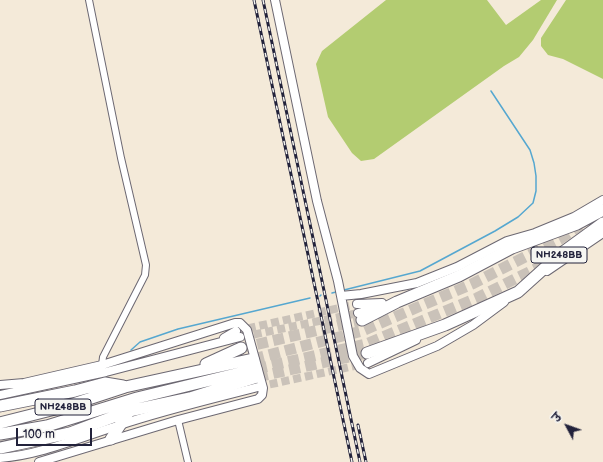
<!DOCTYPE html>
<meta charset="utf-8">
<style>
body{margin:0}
#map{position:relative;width:603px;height:462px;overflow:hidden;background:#f4ead9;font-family:"Balsamiq Sans","Playpen Sans Deva",sans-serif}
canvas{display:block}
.north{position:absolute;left:547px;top:406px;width:40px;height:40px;-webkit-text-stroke:3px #f6f6f2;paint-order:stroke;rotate:311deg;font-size:11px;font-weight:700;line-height:16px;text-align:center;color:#22223b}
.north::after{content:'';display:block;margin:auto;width:14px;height:18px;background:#22223b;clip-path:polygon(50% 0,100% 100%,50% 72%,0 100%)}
.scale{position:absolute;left:16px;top:428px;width:76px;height:18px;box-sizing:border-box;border:2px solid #22223b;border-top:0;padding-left:5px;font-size:12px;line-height:14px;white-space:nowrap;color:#22223b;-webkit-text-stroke:3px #f6f6f2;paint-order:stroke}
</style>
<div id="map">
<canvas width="603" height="462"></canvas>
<div class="north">उ</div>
<div class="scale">100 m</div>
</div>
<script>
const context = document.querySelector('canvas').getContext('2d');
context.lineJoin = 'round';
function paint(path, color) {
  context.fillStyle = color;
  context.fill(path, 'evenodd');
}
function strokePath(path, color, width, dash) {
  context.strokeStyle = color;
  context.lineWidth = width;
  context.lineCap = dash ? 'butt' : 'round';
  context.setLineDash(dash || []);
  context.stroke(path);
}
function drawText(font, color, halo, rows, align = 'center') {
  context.font = font + ' "Balsamiq Sans",sans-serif';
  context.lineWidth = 4;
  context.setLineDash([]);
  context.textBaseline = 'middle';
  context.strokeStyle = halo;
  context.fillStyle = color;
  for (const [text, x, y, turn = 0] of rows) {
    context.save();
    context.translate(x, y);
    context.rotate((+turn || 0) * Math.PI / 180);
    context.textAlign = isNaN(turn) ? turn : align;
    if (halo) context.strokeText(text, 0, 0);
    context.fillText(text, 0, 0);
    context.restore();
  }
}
const green = new Path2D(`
 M 386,0 L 487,0 L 506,25 L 541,0 L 557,0 L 533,40 L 519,57 L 504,66 L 374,159 L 361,161 L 352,153 L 328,117 L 316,64 L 322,51 Z
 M 566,0 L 603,0 L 603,79 L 563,59 L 548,55 L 541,46 L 541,38 Z`);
const stream = new Path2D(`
 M 344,290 L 420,271 L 495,231 L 518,217 L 533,203 L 536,191 L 536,176 L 534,163 L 530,150 L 491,91
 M 332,293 L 336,292
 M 320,296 L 321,295
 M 131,350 L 140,342 L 178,329 L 310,298`);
const secondaryTunnel = new Path2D(`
 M 236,331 L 357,304
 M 242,337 L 358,313
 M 258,387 L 368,363`);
const highwayTunnel = new Path2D(`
 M 241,348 L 362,320
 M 253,359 L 362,331 L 472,284 L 560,239 L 580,225
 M 256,369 L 366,344 L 477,298 L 549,262
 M 257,377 L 367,353`);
const street = new Path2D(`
 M 89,0 L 121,158 L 146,265 L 145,275 L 103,357 L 102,365
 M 178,420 L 188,462`);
const secondary = new Path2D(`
 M 275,0 L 317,201 L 338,281 L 353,356 L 360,368 L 369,374 L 437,346 L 473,325 L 504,302
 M 547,271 L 603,233
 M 341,296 L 361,294 L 417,283 L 457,267 L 507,241 L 535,233 L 574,217 L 603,200
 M 357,304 L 382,303
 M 358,313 L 380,307
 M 224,338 L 236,331
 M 368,363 L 416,340
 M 0,385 L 24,383 L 102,365 L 235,323 L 240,323 L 247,330 L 263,388 L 262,395 L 258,399 L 178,420 L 39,462
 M 0,395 L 106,372 L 240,337
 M 0,458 C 41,455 81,437 120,425 C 165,410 212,399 258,387`);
const highway = new Path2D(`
 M 362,320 L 397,302 L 459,276 L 512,248 L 577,224 L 603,210
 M 367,353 L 445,325 L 518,292 L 559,255 L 603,223
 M 206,364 L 241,348
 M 0,406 L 75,391 L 105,383 L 123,386
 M 0,423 L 67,406 L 125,387 L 253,359
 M 0,434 L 47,426 L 137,398 L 256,369
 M 111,439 L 130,410
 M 0,448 L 70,433 L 129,411 L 190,398 L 257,377`);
const rail = new Path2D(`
 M 254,0 L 352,462
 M 263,0 L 360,462
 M 358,425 L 366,462`);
const shields = [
 [559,255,56],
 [63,407,56]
];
const shieldNames = [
 ["NH248BB",559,255],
 ["NH248BB",63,407]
];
paint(green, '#b3cc71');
strokePath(stream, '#55a7d0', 1.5);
strokePath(secondaryTunnel, '#cac2b9', 8, [8, 4]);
strokePath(highwayTunnel, '#cac2b9', 11, [11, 5.5]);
strokePath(street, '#6c6872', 8);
strokePath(secondary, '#6c6872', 10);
strokePath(highway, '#6c6872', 13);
strokePath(street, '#fff', 6);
strokePath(secondary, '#fff', 8);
strokePath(highway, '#fff', 11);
strokePath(rail, '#22223b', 3);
strokePath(rail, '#f6f6f2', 1.5, [4.5]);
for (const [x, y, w] of shields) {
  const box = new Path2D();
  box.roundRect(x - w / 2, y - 8, w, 16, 3);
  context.fillStyle = '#f6f6f2';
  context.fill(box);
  strokePath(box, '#22223b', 1);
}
drawText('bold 10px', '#22223b', null, shieldNames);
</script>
